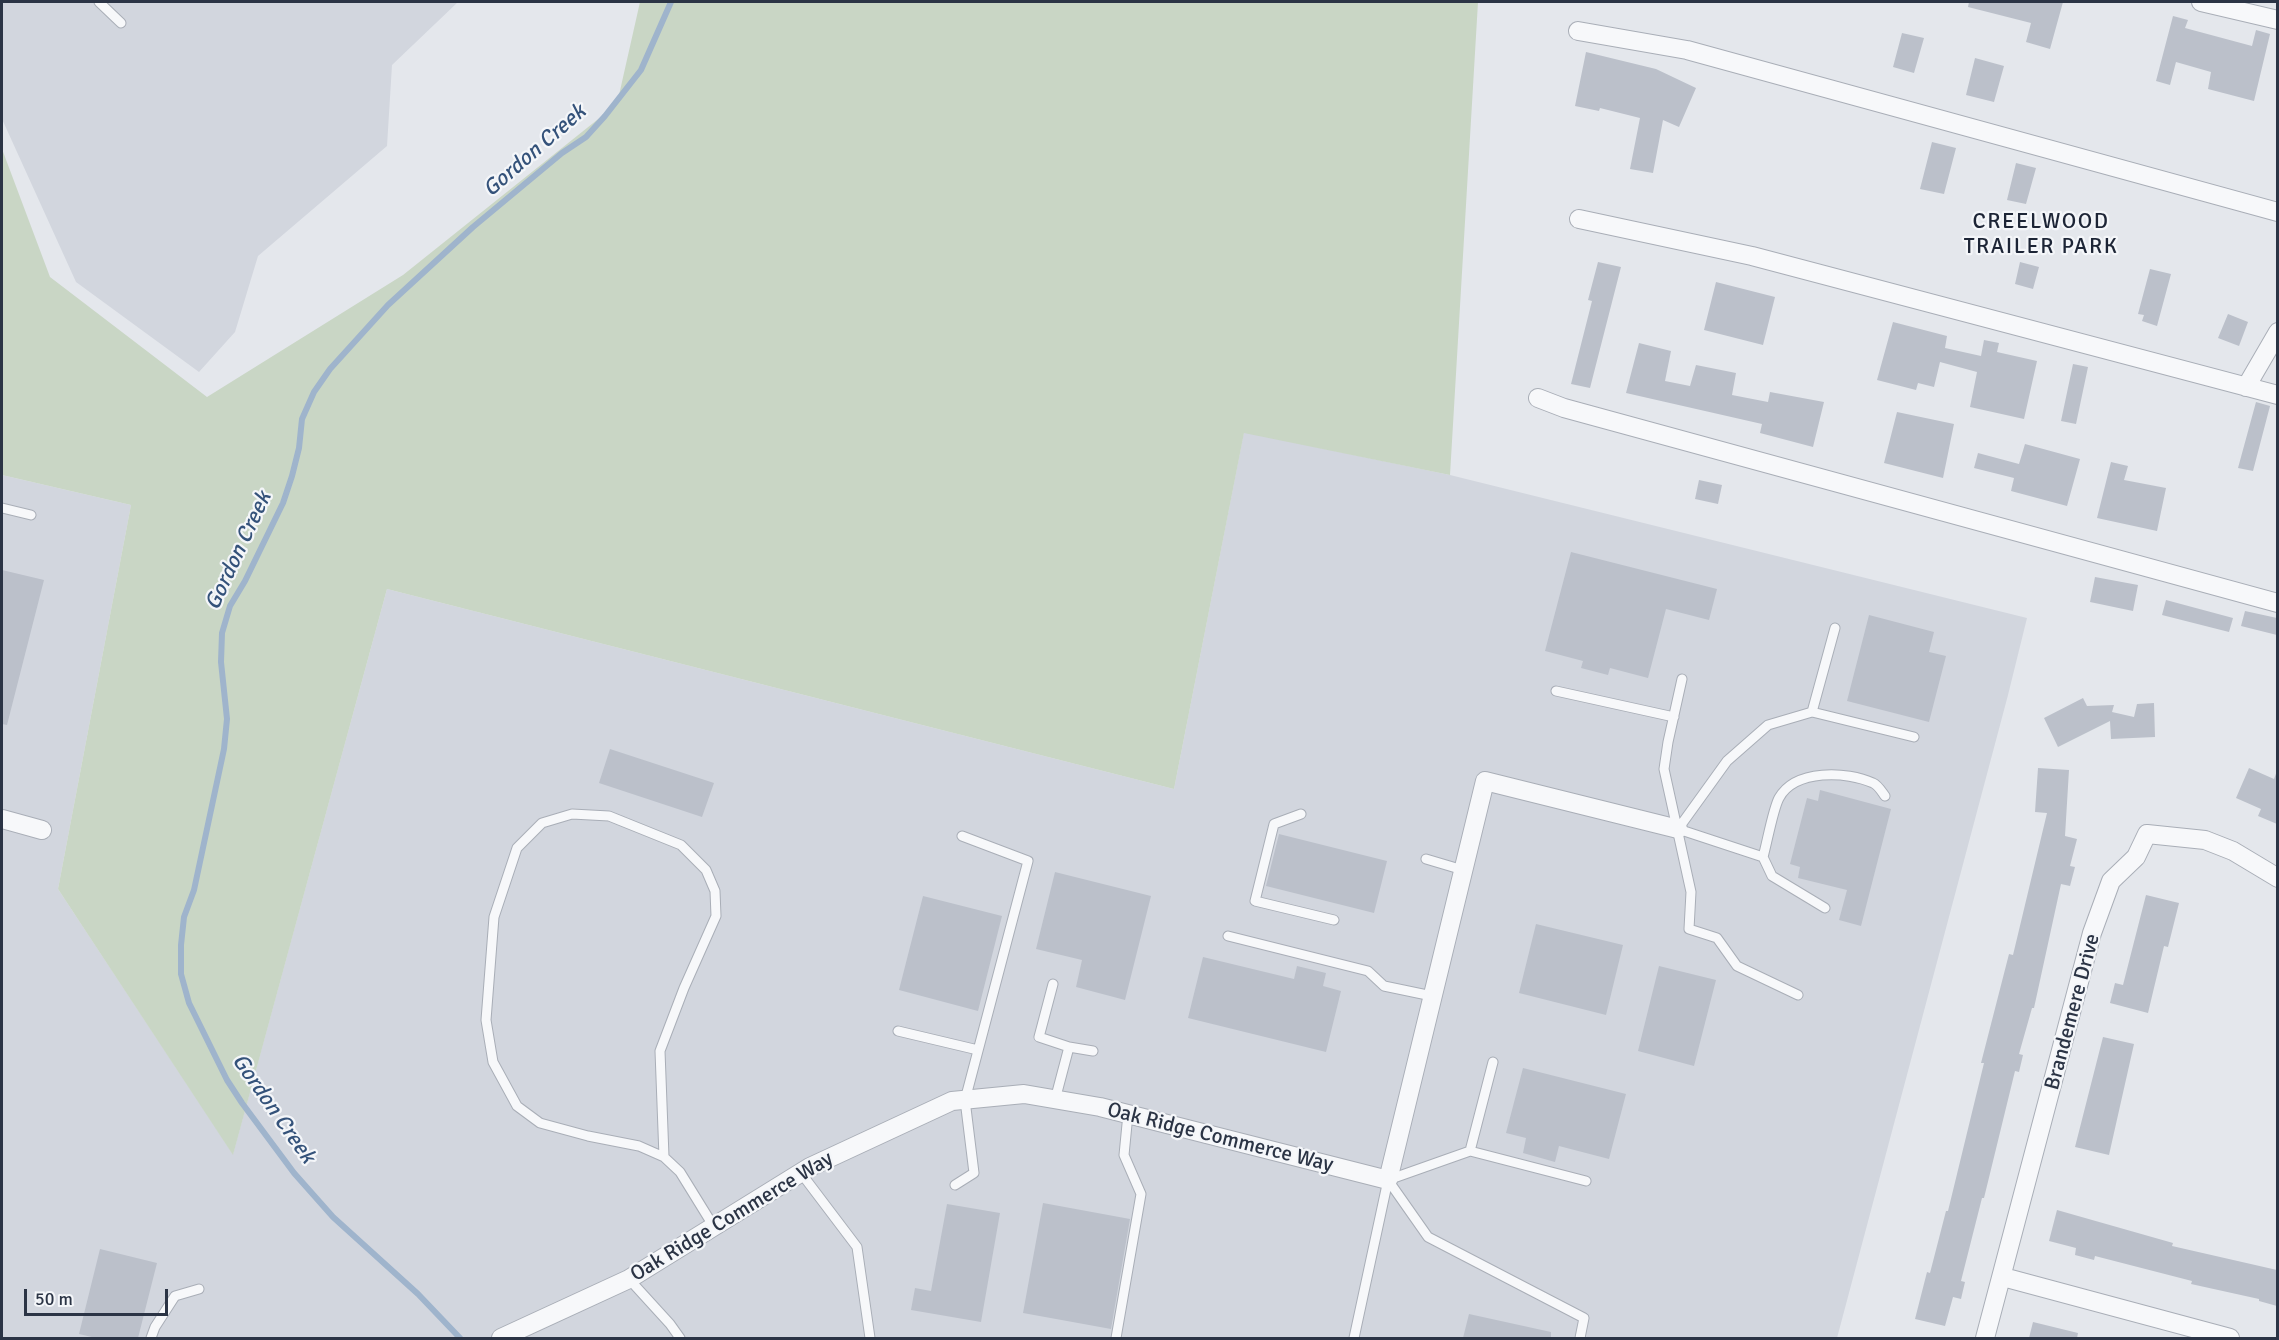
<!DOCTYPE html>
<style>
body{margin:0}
#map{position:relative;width:2279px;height:1340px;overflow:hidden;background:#e4e7ec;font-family:Signika,sans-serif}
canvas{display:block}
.frame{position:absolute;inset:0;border:3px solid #2b3445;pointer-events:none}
.scale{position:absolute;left:24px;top:1289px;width:144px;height:27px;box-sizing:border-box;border:3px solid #2b3445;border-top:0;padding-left:8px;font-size:18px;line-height:21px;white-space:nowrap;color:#2b3445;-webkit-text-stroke:4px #f4f6f9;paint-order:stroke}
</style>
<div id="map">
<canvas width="2279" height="1340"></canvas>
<div class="frame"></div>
<div class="scale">50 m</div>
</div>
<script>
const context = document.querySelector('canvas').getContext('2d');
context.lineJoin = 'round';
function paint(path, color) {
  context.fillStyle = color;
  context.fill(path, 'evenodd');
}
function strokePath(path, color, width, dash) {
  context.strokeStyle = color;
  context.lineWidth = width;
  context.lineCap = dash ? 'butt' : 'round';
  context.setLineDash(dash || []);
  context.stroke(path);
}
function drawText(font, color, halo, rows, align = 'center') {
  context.font = font + ' Signika,sans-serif';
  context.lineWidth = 4.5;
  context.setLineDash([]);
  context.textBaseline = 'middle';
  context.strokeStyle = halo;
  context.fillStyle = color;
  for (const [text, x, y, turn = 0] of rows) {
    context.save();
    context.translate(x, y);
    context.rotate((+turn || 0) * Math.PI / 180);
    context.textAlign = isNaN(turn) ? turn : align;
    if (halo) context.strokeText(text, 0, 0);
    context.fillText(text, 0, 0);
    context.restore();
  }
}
const built = new Path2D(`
 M 2,2 L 458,2 L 392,65 L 387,146 L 258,256 L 235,332 L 199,372 L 76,282 L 2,119 Z
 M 1244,432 L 1450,475 L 2027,618 L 2008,695 L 1837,1338 L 2,1338 L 2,475 L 131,505 L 58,889 L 233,1154 L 387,589 L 1174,789 Z`);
const green = new Path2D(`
 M 640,2 L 1478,2 L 1450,475 L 1244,433 L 1174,789 L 387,589 L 233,1155 L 58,889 L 131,505 L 2,475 L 2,149 L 50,277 L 207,397 L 403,275 L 617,104 Z`);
const stream = new Path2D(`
 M 460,1338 L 418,1294 L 333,1217 L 294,1173 L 242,1103 L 227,1080 L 189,1003 L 181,974 L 181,945 L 184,917 L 194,890 L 224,749 L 227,719 L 221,662 L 222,633 L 230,606 L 245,581 L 283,503 L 292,476 L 299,448 L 302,419 L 314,392 L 330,369 L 388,305 L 473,227 L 562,153 L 586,137 L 605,116 L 641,70 L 671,2`);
const building = new Path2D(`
 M 1969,2 L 2063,2 L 2050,49 L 2026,42 L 2031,23 L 1968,7 Z
 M 2173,16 L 2188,20 L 2185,28 L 2252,46 L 2256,30 L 2270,34 L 2254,101 L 2208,89 L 2211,72 L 2176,62 L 2170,85 L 2156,81 Z
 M 1902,33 L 1924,38 L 1914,73 L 1893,67 Z
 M 1586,52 L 1656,69 L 1696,88 L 1679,127 L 1663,120 L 1653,173 L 1630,169 L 1640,118 L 1600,108 L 1599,111 L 1575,106 Z
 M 1975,58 L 2004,66 L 1994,102 L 1966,95 Z
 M 1932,142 L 1956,148 L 1944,194 L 1920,189 Z
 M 2016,163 L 2036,168 L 2026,204 L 2007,200 Z
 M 1598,262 L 1621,267 L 1590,388 L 1571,384 L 1592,301 L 1588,300 Z
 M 2020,262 L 2039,267 L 2033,289 L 2015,284 Z
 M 2150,269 L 2171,274 L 2157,326 L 2142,321 L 2144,315 L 2138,314 Z
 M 1716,282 L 1775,297 L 1763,345 L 1704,330 Z
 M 2228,314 L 2248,322 L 2239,346 L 2218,338 Z
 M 1893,322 L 1947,336 L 1945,348 L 1981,356 L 1984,340 L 1999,343 L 1997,352 L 2037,361 L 2024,419 L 1970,407 L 1977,372 L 1940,362 L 1934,387 L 1918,383 L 1916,390 L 1877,380 Z
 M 1639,343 L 1671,351 L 1665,381 L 1690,386 L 1696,365 L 1736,373 L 1732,395 L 1768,402 L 1770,392 L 1824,402 L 1813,447 L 1760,433 L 1762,424 L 1626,393 Z
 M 2073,364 L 2088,367 L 2076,424 L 2061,421 Z
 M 2256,402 L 2270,406 L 2253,471 L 2238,468 Z
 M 1897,412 L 1954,424 L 1943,478 L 1884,463 Z
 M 2025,444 L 2080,459 L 2067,506 L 2011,491 L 2014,478 L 1974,468 L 1978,453 L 2019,464 Z
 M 2111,462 L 2128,466 L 2124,480 L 2166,488 L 2157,531 L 2097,518 Z
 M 1699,480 L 1722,485 L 1718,504 L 1695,499 Z
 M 1571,552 L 1717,589 L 1709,620 L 1666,609 L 1648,678 L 1610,668 L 1608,675 L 1581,668 L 1583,661 L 1545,651 Z
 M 2,570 L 44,580 L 7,725 L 2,724 Z
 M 2095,577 L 2138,585 L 2133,611 L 2090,602 Z
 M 2166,600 L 2233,618 L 2229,632 L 2162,615 Z
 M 2245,611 L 2277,618 L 2277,635 L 2241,626 Z
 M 1869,615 L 1934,632 L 1929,652 L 1946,656 L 1929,722 L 1847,701 Z
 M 2083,698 L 2087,706 L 2114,705 L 2112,712 L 2134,717 L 2137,704 L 2154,703 L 2155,737 L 2111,739 L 2110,721 L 2058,747 L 2044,718 Z
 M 610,749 L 714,783 L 702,817 L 599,783 Z
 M 2038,768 L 2069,770 L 2065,836 L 2077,839 L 2070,866 L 2075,867 L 2070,886 L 2061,884 L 2034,1008 L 2032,1008 L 2019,1054 L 2023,1055 L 2019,1072 L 2015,1071 L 1984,1198 L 1982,1198 L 1961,1281 L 1965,1282 L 1961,1299 L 1953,1297 L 1945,1326 L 1915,1319 L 1927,1272 L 1930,1273 L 1946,1211 L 1948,1211 L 1984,1063 L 1981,1063 L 2009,954 L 2013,955 L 2047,813 L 2035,812 Z
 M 2249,768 L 2274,779 L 2277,771 L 2277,824 L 2258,816 L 2261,809 L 2236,798 Z
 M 1820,790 L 1891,809 L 1861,926 L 1839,920 L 1847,890 L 1798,878 L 1800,867 L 1790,864 L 1807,798 L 1818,801 Z
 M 1279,834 L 1387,861 L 1374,913 L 1266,886 Z
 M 1055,872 L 1151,896 L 1125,1000 L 1076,987 L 1082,960 L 1036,949 Z
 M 2146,895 L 2179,903 L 2168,947 L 2164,946 L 2148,1013 L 2110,1003 L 2115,983 L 2123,985 Z
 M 923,896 L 1002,916 L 978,1011 L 899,990 Z
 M 1536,924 L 1623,945 L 1606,1015 L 1519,993 Z
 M 1203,957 L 1294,979 L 1297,966 L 1326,973 L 1323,986 L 1341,991 L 1326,1052 L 1188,1018 Z
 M 1659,966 L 1716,980 L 1694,1066 L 1638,1051 Z
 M 2103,1037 L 2134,1044 L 2109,1155 L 2075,1147 Z
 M 1523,1068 L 1626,1094 L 1609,1159 L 1559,1146 L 1555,1162 L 1523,1153 L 1526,1138 L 1506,1133 Z
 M 1043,1203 L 1130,1219 L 1111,1329 L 1023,1313 Z
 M 947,1204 L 1000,1213 L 981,1322 L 911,1310 L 915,1288 L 931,1291 Z
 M 2057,1210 L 2173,1243 L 2172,1246 L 2277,1270 L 2277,1306 L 2259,1301 L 2259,1299 L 2191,1284 L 2192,1281 L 2095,1256 L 2094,1260 L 2075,1255 L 2076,1248 L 2049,1241 Z
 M 100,1249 L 157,1263 L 138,1338 L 96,1338 L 79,1334 Z
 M 1469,1314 L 1551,1332 L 1551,1338 L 1463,1338 Z
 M 2033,1322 L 2078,1333 L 2077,1338 L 2029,1338 Z`);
const service = new Path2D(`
 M 99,2 L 121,23
 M 2,508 L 31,515
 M 1835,628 L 1812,712 L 1914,737
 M 1682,679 L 1668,742 L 1664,769 L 1691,892 L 1689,929 L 1717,938 L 1737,966 L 1798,995
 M 1556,691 L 1674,717
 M 1301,814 L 1274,824 L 1255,901 L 1334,920
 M 1678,829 L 1727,761 L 1768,725 L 1812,712
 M 1678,829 L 1763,857
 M 1426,859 L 1463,870
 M 1825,908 L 1772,876 L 1763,857 C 1767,843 1773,809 1779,798 C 1795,769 1847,771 1873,783 C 1878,785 1882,792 1885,796
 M 1228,936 L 1368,971 L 1384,986 L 1432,996
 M 1053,984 L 1039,1037 L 1069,1047
 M 898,1031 L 978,1050
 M 1055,1100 L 1069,1047 L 1093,1051
 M 1470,1151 L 1493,1062
 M 664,1157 L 660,1051 L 684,988 L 716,916 L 715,891 L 706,870 L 681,845 L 609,816 L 572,814 L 542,823 L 517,848 L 494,917 L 486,1020 L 493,1062 L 517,1106 L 540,1123 L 588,1136 L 639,1146 L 664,1157 L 680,1172 L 714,1227
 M 801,1173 L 857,1247 L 870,1338
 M 955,1185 L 974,1173 L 965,1100 L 1028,861 L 962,836
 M 629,1279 L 670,1324 L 680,1338
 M 151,1338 L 155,1327 L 175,1296 L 199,1289
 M 1116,1338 L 1141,1194 L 1124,1155 L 1128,1114
 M 1354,1338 L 1388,1180
 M 1580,1338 L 1584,1318 L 1428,1237 L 1388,1180 L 1470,1151 L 1586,1181`);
const minor = new Path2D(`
 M 2201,2 L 2278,20
 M 1578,31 L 1687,50 L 2278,212
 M 1579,219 L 1752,256 L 2278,395
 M 2246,387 L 2278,332
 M 1538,398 L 1564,408 L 2278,603
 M 2,819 L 42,830
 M 2003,1277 L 2230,1338
 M 501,1338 L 629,1279 L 810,1167 L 952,1101 L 1024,1094 L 1100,1107 L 1388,1180 L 1485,781 L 1678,829
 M 1985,1338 L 2092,933 L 2111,881 L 2136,857 L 2147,834 L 2205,840 L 2233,851 L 2278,878`);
const streetNames = [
 ["Brandemere Drive",2073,1012,-75],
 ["Oak Ridge Commerce Way",1220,1138,14],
 ["Oak Ridge Commerce Way",732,1217,-31]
];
const waterNames = [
 ["Gordon Creek",535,151,-41],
 ["Gordon Creek",239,551,-65],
 ["Gordon Creek",273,1109,55]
];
const neighbourhoodNames = [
 ["CREELWOOD",2041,222],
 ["TRAILER PARK",2041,247]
];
paint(built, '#d2d6de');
paint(green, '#c9d6c5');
strokePath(stream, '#9fb4cc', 6);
paint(building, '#bbc0ca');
strokePath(service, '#a9aeb7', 11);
strokePath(minor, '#a9aeb7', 20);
strokePath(service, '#f7f8fa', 9);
strokePath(minor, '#f7f8fa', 18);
drawText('21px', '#2b3445', '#f4f6f9', streetNames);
drawText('italic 22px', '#34527a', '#f4f6f9', waterNames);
context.letterSpacing = '1.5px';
drawText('22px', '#1d2536', '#f4f6f9', neighbourhoodNames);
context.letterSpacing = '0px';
</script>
